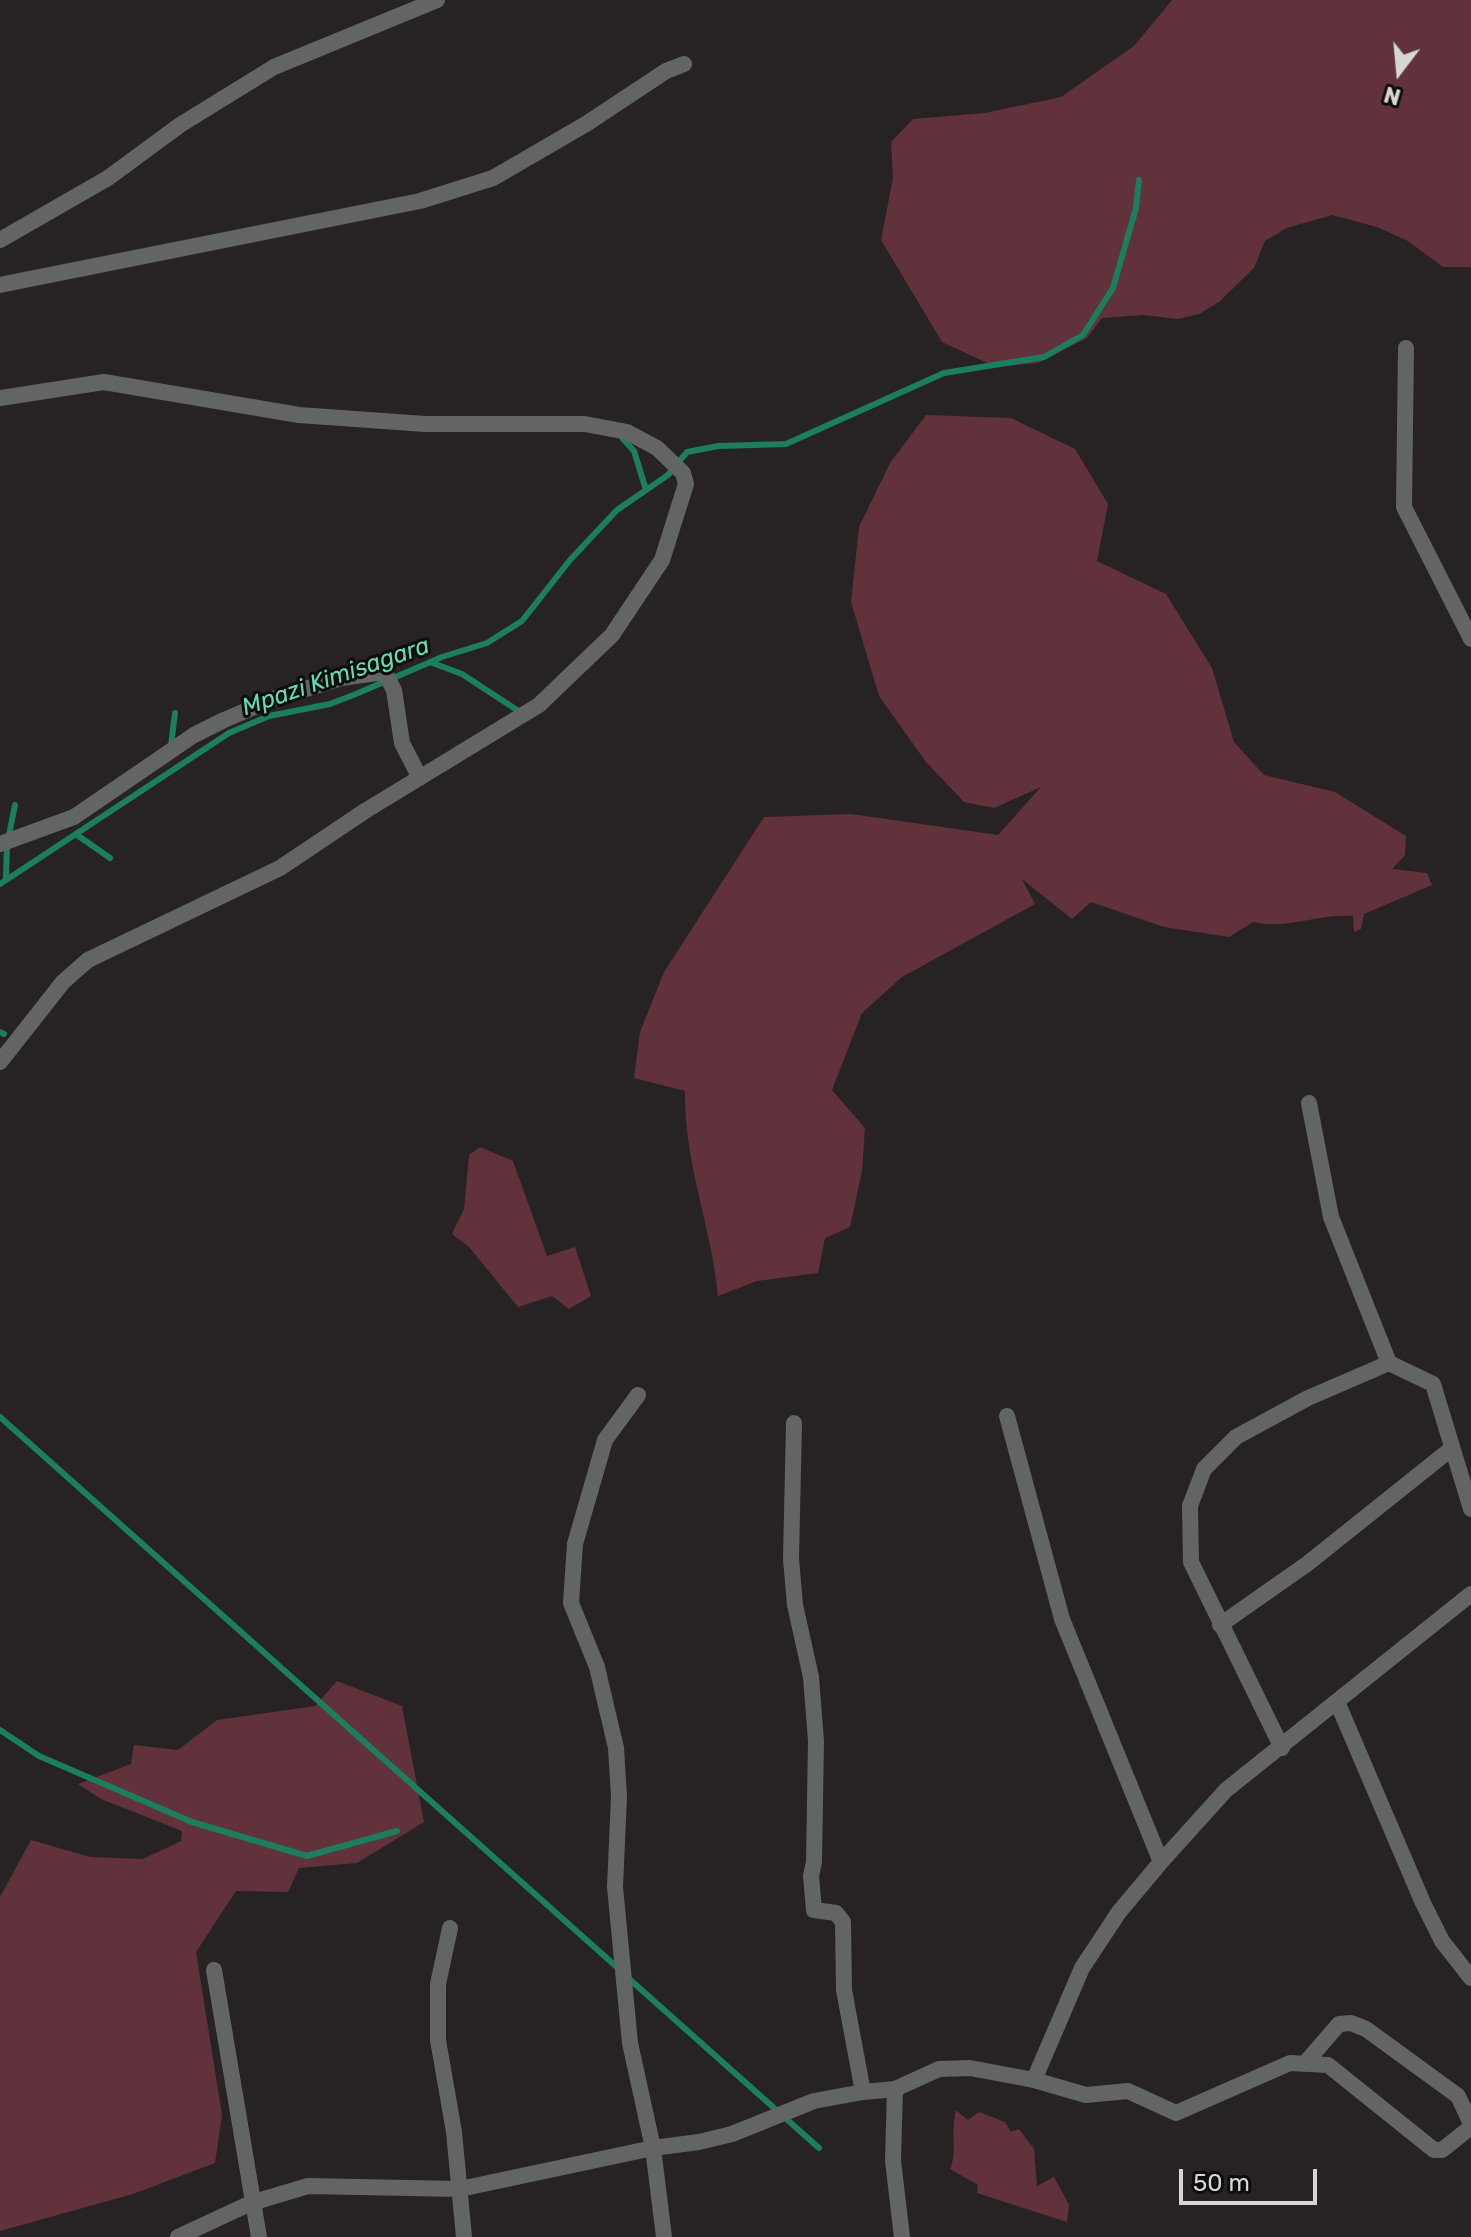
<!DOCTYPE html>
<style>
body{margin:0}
#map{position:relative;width:1471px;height:2237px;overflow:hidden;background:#272223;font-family:Rubik,sans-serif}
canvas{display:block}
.north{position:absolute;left:1359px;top:32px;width:80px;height:80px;-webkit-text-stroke:6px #0e0c0c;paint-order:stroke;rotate:196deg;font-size:22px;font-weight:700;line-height:32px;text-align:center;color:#d8d5d5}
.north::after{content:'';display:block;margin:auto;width:28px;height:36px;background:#d8d5d5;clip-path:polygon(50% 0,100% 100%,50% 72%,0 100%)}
.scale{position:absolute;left:1179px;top:2169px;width:138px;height:36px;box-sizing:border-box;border:4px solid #d8d5d5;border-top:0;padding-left:10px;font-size:24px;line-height:28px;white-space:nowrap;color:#d8d5d5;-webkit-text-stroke:6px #0e0c0c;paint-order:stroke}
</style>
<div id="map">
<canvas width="1471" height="2237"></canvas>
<div class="north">N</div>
<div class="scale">50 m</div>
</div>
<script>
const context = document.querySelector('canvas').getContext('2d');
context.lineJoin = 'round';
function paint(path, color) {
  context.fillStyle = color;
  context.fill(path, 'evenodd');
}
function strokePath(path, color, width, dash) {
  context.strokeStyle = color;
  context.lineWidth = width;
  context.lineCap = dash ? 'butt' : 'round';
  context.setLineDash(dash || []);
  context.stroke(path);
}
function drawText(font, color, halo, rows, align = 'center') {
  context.font = font + ' Rubik,sans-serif';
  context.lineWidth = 6;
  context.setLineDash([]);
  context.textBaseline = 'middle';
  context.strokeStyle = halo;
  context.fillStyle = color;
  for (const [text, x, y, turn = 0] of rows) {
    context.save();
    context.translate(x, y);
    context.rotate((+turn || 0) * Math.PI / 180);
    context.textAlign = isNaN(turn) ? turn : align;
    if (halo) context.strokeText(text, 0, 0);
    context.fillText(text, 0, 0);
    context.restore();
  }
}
const green = new Path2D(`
 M 1172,0 L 1471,0 L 1471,267 L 1443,267 L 1408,241 L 1377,227 L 1332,215 L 1287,228 L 1265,241 L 1254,268 L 1219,302 L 1199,314 L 1178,319 L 1144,315 L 1102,318 L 1087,338 L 1038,363 L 996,367 L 942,342 L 881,240 L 893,178 L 891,142 L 913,119 L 985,113 L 1061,97 L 1134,46 Z
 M 926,415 L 1011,418 L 1075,449 L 1108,504 L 1097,561 L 1166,594 L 1212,668 L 1234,742 L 1264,775 L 1335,792 L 1406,836 L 1405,855 L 1392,869 L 1427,873 L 1432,885 L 1364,914 L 1361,929 L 1354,932 L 1353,916 C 1319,913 1287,930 1253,922 L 1229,937 L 1164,927 L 1091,902 L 1072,919 L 1022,879 L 1035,904 L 902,977 L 862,1013 L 832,1090 L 865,1128 L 862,1171 L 850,1227 L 825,1238 L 818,1273 L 757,1281 L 718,1296 C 711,1224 684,1164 685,1091 L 634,1078 L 640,1032 L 664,972 L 764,817 L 851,814 L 998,835 L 1041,787 L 994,808 L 964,802 L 926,762 L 879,696 L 851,602 L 859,527 L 890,463 Z
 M 480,1147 L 513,1161 L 547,1256 L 575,1247 L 591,1296 L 569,1309 L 552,1296 L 518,1307 L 469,1247 L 452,1234 L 464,1209 L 469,1155 Z
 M 337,1681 L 402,1706 L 424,1822 L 357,1863 L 299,1868 L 288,1892 L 236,1891 L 196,1952 L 222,2115 L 215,2163 L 133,2194 L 0,2231 L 0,1897 L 31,1840 L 90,1857 L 143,1859 L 181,1841 L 182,1831 L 101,1799 L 78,1784 L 131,1764 L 134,1745 L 178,1750 L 217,1720 L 315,1706 Z
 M 956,2110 L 968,2120 L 979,2112 L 1005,2122 L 1011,2132 L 1019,2129 L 1034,2149 L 1037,2186 L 1054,2177 L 1069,2205 L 1067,2222 L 977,2193 L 978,2185 L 950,2169 C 958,2151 950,2134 956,2110 Z`);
const stream = new Path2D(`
 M 623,439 L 634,451 L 646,490
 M 430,662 L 462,674 L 520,712
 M 171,745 L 175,713
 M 77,835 L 110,858
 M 6,877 L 7,845 L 15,805
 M 0,884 L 229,733 L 269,716 L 330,704 L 356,694 L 442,657 L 487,643 L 522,621 L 570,560 L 617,510 L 668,475 L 687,452 L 718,446 L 786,444 L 944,373 L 1044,357 L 1083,335 L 1113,288 L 1136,208 L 1139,180
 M 0,1032 L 4,1034
 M 0,1417 L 619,1969
 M 0,1730 L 39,1756 L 192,1822 L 307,1856 L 397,1831
 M 627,1977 L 819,2148`);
const minor = new Path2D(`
 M 0,240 L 108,178 L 180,125 L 274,67 L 437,0
 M 0,285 L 420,201 L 493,178 L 586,124 L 666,71 L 684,64
 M 1406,348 L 1404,507 L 1471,639
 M 0,398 L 104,382 L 299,415 L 425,424 L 585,424 L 627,432 L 657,448 L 683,473 L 686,484 L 662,560 L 612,635 L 539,705 L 365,811 L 280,868 L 88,960 L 63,982 L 0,1062
 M 0,844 L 74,817 L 194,735 L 224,720 L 273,699 L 341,678 L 377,673 L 386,675 L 394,690 L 402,743 L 420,778
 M 1309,1103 L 1331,1217 L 1389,1363 L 1433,1384 L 1471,1509
 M 638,1395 L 605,1440 L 575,1544 L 571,1603 L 597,1667 L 616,1748 L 619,1797 L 615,1887 L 630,2043 L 653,2148 L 664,2237
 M 1007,1416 L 1062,1619 L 1161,1862
 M 794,1423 L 791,1559 L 795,1605 L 811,1677 L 816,1741 L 814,1862 L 811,1876 L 814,1910 L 836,1913 L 843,1922 L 844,1990 L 863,2092 L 895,2089
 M 1471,1594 L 1226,1790 L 1161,1862 L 1119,1912 L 1082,1968 L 1034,2080 L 1086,2095 L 1128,2091 L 1176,2113 L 1290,2063 L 1328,2065 L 1434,2150 L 1442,2150 L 1471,2127
 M 1220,1625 L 1307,1564 L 1451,1449
 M 1338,1704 L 1423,1903 L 1442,1941 L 1471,1978
 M 1282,1748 L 1191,1562 L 1190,1506 L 1204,1469 L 1236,1437 L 1308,1398 L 1389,1363
 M 450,1928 L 438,1984 L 438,2040 L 454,2132 L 464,2237
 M 214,1970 L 259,2237
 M 1307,2061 L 1339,2024 L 1351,2023 L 1366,2029 L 1458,2096 L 1471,2124
 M 178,2237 L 251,2203 L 308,2186 L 460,2189 L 653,2148 L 699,2142 L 732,2134 L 814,2101 L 863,2092`);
const tertiary = new Path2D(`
 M 902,2237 L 893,2161 L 895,2089 L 939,2069 L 970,2068 L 1034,2080`);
const waterNames = [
 ["Mpazi Kimisagara",336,677,-19]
];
paint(green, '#61323c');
strokePath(stream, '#1b7e5f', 6);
strokePath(minor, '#636564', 16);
strokePath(tertiary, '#636564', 16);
drawText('italic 24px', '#61deb1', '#0e0c0c', waterNames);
</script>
